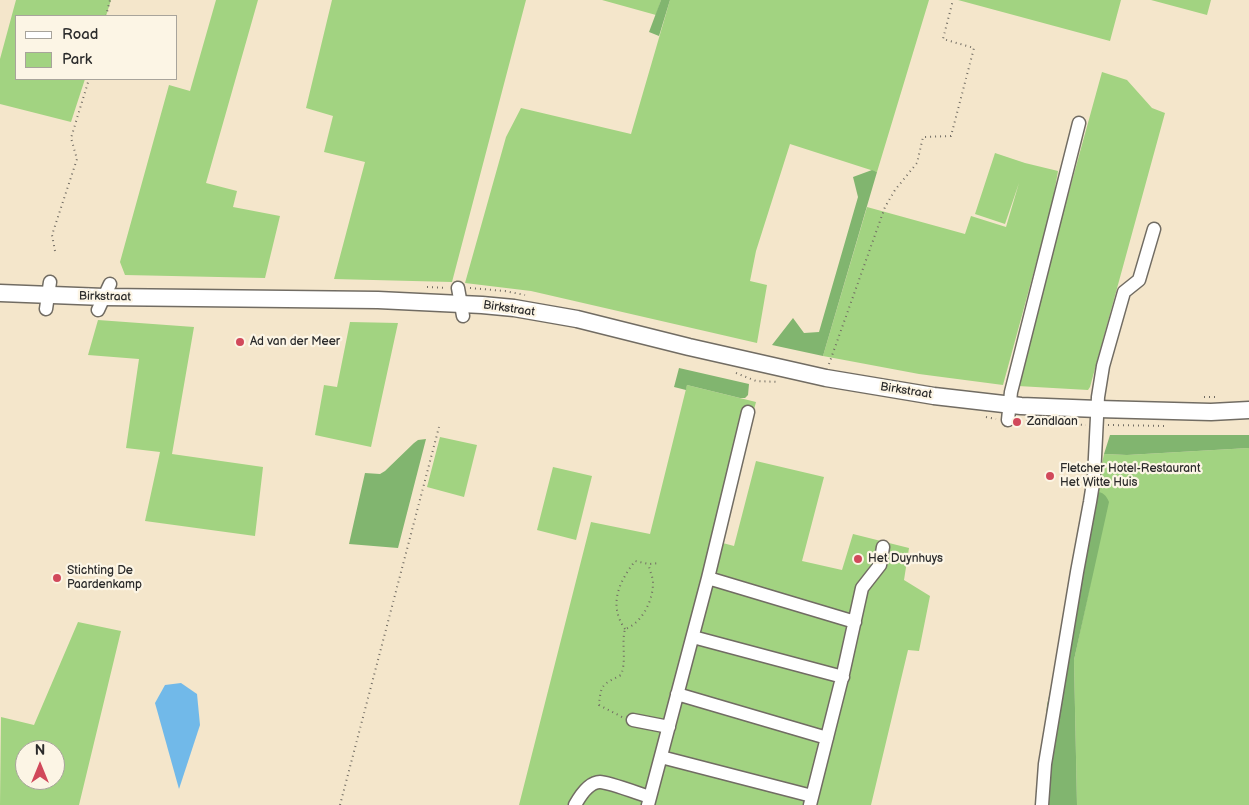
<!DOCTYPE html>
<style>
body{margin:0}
#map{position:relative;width:1249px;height:805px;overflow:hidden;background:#f4e6cb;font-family:"Balsamiq Sans",sans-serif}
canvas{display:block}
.legend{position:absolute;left:15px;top:15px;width:162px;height:65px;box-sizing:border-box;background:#fcf5e5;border:1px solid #a8a49b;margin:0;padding:6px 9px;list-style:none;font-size:15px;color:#2b2b2b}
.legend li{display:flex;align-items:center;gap:10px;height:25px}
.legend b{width:25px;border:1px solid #a8a49b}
.north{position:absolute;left:15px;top:740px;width:50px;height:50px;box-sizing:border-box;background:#fcf5e5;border:1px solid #a8a49b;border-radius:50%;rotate:0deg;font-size:14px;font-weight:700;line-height:20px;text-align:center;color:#2b2b2b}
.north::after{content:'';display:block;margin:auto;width:18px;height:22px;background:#d1495b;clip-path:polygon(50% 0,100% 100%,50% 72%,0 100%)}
</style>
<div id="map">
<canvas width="1249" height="805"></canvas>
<ul class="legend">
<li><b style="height:6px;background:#fff"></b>Road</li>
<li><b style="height:14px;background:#a2d381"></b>Park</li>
</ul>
<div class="north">N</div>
</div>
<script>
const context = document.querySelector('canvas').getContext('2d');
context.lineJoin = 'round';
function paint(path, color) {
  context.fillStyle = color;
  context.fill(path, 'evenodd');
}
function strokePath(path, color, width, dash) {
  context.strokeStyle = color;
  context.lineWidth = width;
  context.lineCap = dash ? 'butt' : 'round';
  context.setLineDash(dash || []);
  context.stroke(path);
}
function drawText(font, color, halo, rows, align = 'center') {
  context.font = font + ' "Balsamiq Sans",sans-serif';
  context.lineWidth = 4.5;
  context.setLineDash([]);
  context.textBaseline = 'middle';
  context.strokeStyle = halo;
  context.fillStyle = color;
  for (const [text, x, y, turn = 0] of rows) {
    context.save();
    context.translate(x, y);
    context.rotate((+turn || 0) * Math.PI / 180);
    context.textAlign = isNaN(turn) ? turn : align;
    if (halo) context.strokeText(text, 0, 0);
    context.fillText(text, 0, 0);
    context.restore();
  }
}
const green = new Path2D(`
 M 16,0 L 111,0 L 106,16 L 16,16 L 16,79 L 85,79 L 71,122 L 0,104 L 0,59 Z
 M 216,0 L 258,0 L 206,183 L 237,191 L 233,207 L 280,216 L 265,278 L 125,275 L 120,262 L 169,85 L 190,91 Z
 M 332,0 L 526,0 L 452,282 L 334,279 L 365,162 L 324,152 L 333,116 L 306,108 Z
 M 602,0 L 661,0 L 656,15 Z
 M 670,0 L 929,0 L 877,172 L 790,144 L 756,251 L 750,281 L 767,285 L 757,343 L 531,291 L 465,283 L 506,137 L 521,108 L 631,134 Z
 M 958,0 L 1121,0 L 1110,41 Z
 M 1151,0 L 1211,0 L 1207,15 Z
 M 1102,72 L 1127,80 L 1152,108 L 1165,113 L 1090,387 L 1088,390 L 1018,386 L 1048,268 Z
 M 995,153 L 1025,163 L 1058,171 L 1052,205 L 1003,385 L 919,374 L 823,356 L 867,207 L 965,234 L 971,216 L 1006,227 L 1019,183 L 1005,224 L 975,214 Z
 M 98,320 L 194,327 L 172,454 L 263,467 L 255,536 L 145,521 L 160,452 L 126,448 L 139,359 L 88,355 Z
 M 350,322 L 398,323 L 371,447 L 315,435 L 324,385 L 337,387 Z
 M 687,385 L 756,402 L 719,542 L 734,546 L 756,461 L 824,477 L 802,561 L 842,570 L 853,534 L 909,548 L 904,580 L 930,596 L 919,651 L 908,650 L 871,805 L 519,805 L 591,522 L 650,534 Z
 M 440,437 L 477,445 L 464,497 L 427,487 Z
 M 1249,448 L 1249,805 L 1077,805 L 1074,660 L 1092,576 L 1096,492 L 1104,454 L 1127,455 Z
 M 553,467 L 592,476 L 576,540 L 537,530 Z
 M 78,622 L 121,631 L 79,805 L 0,805 L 1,717 L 34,725 ZM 25,750 L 55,750 L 55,780 L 25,780 Z`);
const forest = new Path2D(`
 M 661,0 L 670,0 L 659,36 L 649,32 Z
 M 872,170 L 877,172 L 823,356 L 772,345 L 793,318 L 804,333 L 819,332 L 858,197 L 853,177 Z
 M 679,368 L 749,384 L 748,395 L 745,398 L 740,398 L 687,385 L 686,390 L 674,387 Z
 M 1110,435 L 1249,435 L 1249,448 L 1127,455 L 1104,454 Z
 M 426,439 L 398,548 L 349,544 L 365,473 L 380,474 L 385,471 L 414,443 L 418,440 Z
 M 1096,492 C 1103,492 1106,495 1109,502 L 1074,660 L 1077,805 L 1045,805 L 1045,729 L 1047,705 Z`);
const water = new Path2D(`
 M 181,683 L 197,694 L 200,725 L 179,789 L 155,703 L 165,685 Z`);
const path = new Path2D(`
 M 106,16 L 110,0
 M 55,251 L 52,235 L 77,159 L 71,138 L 89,79
 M 427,287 L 447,288
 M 470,288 L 505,291 L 525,295
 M 829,364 L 885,207 L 895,190 L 917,163 L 923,137 L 951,136 L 974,48 L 943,39 L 953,0
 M 736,373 L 756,381 L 779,382
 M 1204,397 L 1217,397
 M 986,417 L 996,419
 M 1021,421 L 1086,425
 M 1108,425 L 1166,426
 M 625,629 C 608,605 619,582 635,561 L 649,564 L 660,563
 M 622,717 L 599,705 C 601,684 602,685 621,675 C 627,659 621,645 625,629 C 642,623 653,601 653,583 C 653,576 649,571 649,564
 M 340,805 L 439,427`);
const minor = new Path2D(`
 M 458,288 L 463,316
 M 46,309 L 50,282
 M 98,310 L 110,284
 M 1008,420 L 1011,392 L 1079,123
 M 708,578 L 855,622
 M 693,637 L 843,677
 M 677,694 L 827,738
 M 633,720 L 669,727
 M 661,757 L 812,796
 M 575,805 C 580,796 589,782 600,782 C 608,782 640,794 650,797
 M 648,805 L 708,578 L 748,412
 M 810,805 L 843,674 L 862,588 L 880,565 L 883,547
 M 1042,805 L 1045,764 L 1077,572 L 1090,502 L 1094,477 L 1098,397 L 1103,366 L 1124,292 L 1139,280 L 1154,229`);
const major = new Path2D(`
 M 0,293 L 104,297 L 378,300 L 482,305 L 514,308 L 577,319 L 689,347 L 826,378 L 934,396 L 1021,406 L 1098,409 L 1211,412 L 1249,410`);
const markers = [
 [240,342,5,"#d1495b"],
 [1017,422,5,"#d1495b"],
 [1050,476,5,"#d1495b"],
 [858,559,5,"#d1495b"],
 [57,578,5,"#d1495b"]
];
const streetNames = [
 ["Birkstraat",105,297,1],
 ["Birkstraat",509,309,8],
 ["Birkstraat",906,391,9]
];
const poiNames = [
 ["Ad van der Meer",250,342],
 ["Zandlaan",1027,422],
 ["Fletcher Hotel-Restaurant",1060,469],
 ["Het Witte Huis",1060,483],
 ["Het Duynhuys",868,559],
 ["Stichting De",67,571],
 ["Paardenkamp",67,585]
];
paint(green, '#a2d381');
paint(forest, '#81b56f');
paint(water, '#71b9e9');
strokePath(minor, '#716c63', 15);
strokePath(major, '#716c63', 19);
strokePath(path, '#716c63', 2, [1, 4]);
strokePath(minor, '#fff', 12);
strokePath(major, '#fff', 16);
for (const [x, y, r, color] of markers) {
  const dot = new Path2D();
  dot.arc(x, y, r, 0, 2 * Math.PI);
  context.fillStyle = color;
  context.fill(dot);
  strokePath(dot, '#fcf5e5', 2);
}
drawText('12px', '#2b2b2b', '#fcf5e5', streetNames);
drawText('12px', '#2b2b2b', '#fcf5e5', poiNames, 'left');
</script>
